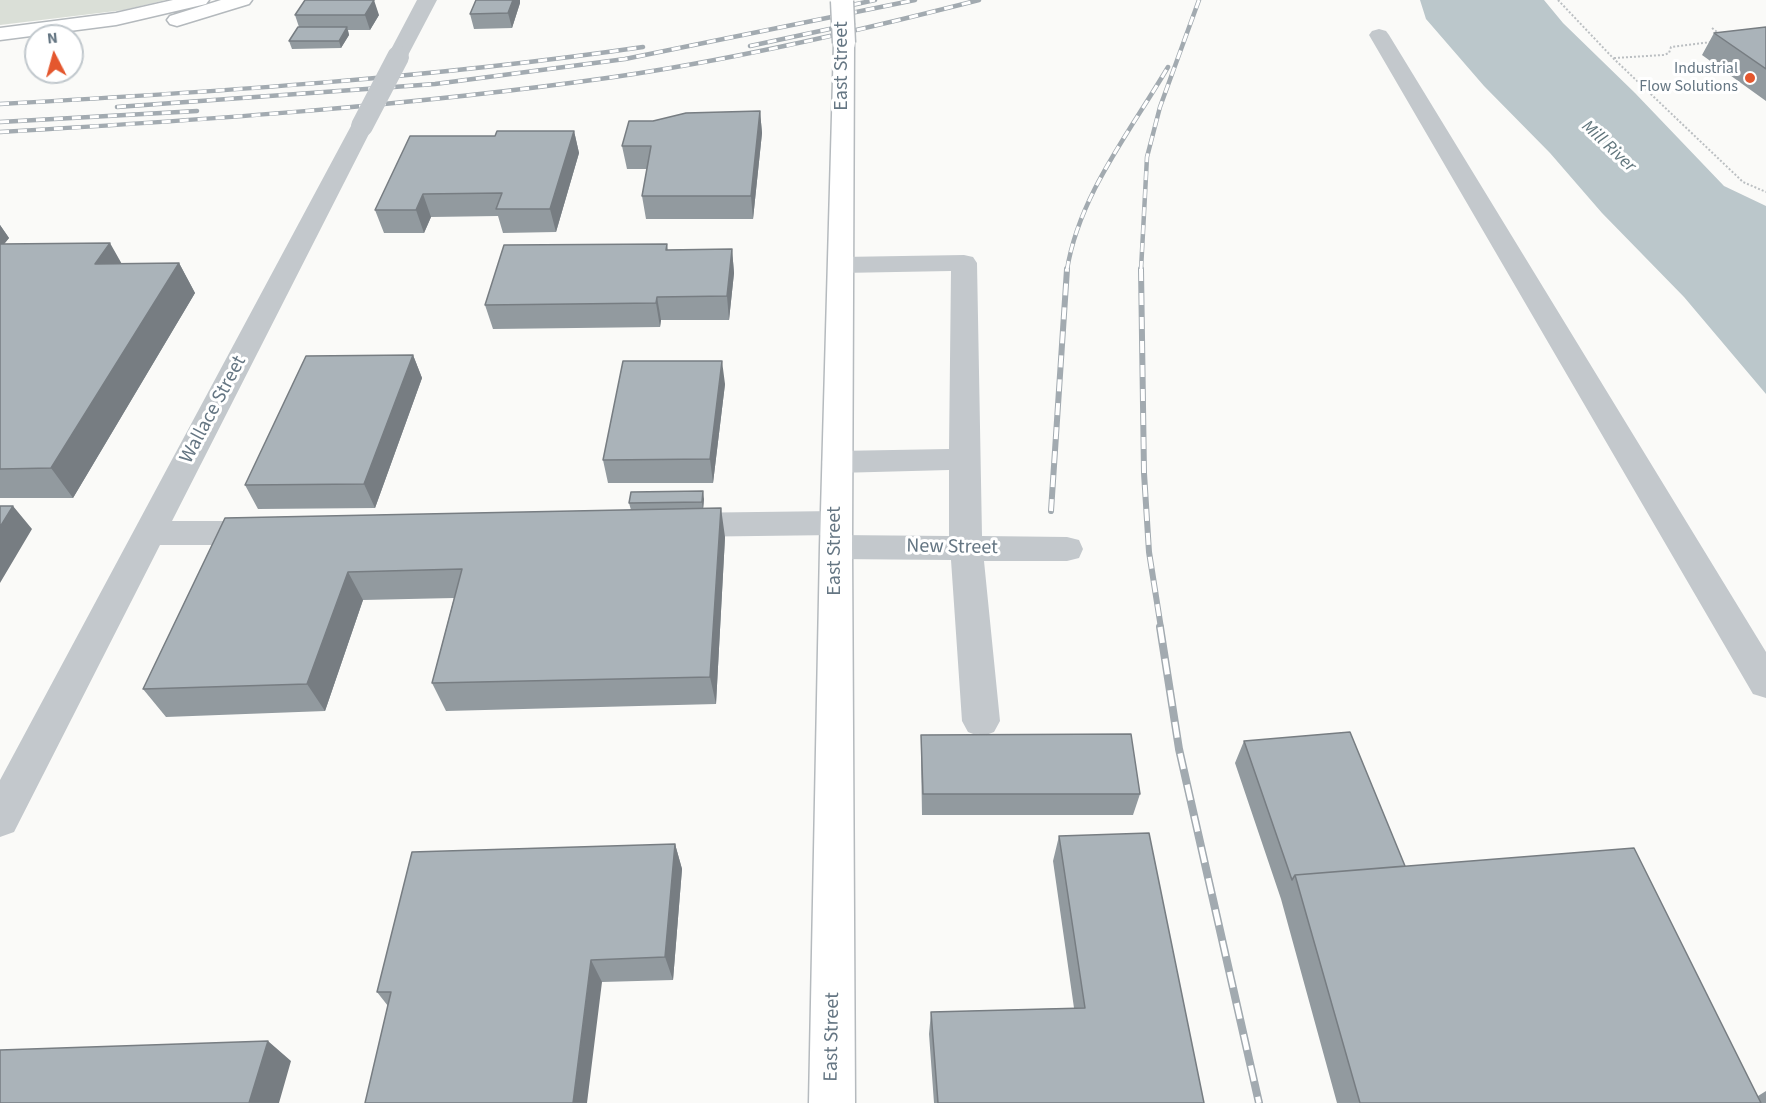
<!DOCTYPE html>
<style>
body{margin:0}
#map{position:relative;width:1766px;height:1103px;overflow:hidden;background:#fafaf8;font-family:"Source Sans 3",sans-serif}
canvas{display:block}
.north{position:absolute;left:24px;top:24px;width:60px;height:60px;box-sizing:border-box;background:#fff;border:2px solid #c1c8cd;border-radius:50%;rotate:354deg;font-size:16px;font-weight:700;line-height:24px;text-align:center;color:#657683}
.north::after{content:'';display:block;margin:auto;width:21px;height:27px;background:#e4572e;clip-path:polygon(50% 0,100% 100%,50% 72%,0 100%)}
</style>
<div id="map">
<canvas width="1766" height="1103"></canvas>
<div class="north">N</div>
</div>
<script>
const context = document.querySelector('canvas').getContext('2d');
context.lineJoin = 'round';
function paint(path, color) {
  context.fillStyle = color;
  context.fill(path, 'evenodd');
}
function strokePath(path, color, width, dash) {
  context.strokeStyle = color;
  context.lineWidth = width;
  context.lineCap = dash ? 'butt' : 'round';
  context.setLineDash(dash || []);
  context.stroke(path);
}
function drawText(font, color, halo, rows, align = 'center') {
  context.font = font + ' "Source Sans 3",sans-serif';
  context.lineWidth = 6;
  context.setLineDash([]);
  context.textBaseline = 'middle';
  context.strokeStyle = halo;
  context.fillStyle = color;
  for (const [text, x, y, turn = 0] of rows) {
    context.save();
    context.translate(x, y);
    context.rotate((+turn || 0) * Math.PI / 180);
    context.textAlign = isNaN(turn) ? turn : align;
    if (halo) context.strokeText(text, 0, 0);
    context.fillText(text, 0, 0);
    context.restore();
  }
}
const green = new Path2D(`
 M 0,0 L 166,0 L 124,10 L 0,25 Z`);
const water = new Path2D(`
 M 1420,0 L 1544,0 L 1563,23 L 1635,93 L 1724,186 L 1766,206 L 1766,394 L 1684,297 L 1602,213 L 1550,153 L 1484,86 L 1426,19 Z`);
const path = new Path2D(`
 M 1558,0 L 1613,58 L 1743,182 L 1766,192
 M 1712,28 L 1721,35
 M 1614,58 L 1664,55 L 1669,53 L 1671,47 L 1712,42`);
const minor = new Path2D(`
 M 417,0 L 437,0 L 405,61 L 398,63 L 391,61 L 387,57 Z
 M 1379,29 L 1386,31 L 1389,35 L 1766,652 L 1766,698 L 1753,694 L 1369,35 L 1372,31 Z
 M 362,119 L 370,121 L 373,126 L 172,521 L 261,521 L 273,524 L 277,533 L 273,542 L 261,545 L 160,545 L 14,832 L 0,837 L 0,780 L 351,126 L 354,121 Z
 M 964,255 L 973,257 L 977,263 L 982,536 L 1067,537 L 1079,540 L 1083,549 L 1079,558 L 1067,561 L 984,561 L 1000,721 L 994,732 L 981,737 L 968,732 L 962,721 L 951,560 L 836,559 L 824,556 L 820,547 L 824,538 L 835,535 L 679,537 L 668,533 L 663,525 L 668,517 L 679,513 L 836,511 L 847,515 L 852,523 L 847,531 L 837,535 L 949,536 L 949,470 L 837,473 L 826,470 L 822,462 L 826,454 L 837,451 L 949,449 L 951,271 L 841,273 L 832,271 L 828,265 L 832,259 L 841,257 Z`);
const major = new Path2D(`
 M 844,37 L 851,39 L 854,43 L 852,547 L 855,1103 L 809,1103 L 820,547 L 834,43 L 837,39 Z`);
const highway = new Path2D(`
 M 173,0 L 209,0 L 206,4 L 116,25 L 0,40 L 0,28 L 116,13 Z
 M 221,0 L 252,0 L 249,4 L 177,26 L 170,24 L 167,20 L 170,16 Z`);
const railFar2 = new Path2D(`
 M 852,5 L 875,0
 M 750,46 L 853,24
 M 0,104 C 215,92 430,78 643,47
 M 117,107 L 435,84 L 625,59 L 915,0
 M 0,122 L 197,111
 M 0,132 C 205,120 410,106 614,77 C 737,59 858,31 979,0
 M 1067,270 C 1079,195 1130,132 1168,67
 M 1141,270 L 1147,157 L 1160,107 L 1199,0`);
const railFar1 = new Path2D(`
 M 1141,269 L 1144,473 L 1149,552 L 1161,628
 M 1051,511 L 1067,269`);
const rail = new Path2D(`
 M 1160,627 L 1179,749 L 1259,1103`);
const minorBridge = new Path2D(`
 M 362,126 L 398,57`);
const majorBridge = new Path2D(`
 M 842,1 L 844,43`);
const wall = new Path2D(`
 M 476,0 L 520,0 L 520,3 L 512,28 L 474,29 L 470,14 Z
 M 295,15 L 379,15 L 370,30 L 348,30 L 349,35 L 341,48 L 292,49 L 289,41 L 299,27 Z
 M 1766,27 L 1766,101 L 1702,55 L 1714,33 Z
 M 760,111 L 762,133 L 753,219 L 646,219 L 642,196 L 647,169 L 627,169 L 622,146 Z
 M 574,131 L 579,153 L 556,232 L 503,233 L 498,216 L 431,217 L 424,233 L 384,233 L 375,210 L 495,136 Z
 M 0,225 L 9,238 L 4,244 L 122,264 L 179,263 L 195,293 L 73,498 L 0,498 Z
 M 667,244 L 668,250 L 732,249 L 734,273 L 729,320 L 661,320 L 660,327 L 493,329 L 485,305 Z
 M 413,355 L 422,378 L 375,508 L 258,509 L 245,485 Z
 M 725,384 L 713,483 L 608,483 L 603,460 Z
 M 704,499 L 703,508 L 725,537 L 716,704 L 446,711 L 432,683 L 454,598 L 363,600 L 325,711 L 166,717 L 143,689 L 225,518 L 631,510 L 629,503 Z
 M 921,735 L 1140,794 L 1133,815 L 922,815 L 921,756 Z
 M 1244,741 L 1405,866 L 1758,1096 L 1766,1091 L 1766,1103 L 1337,1103 L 1281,899 L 1235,763 Z
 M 1059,836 L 1204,1103 L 934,1103 L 929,1034 L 931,1012 L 1074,1008 L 1053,861 Z
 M 675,844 L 682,869 L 673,980 L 602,982 L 388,1006 L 377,992 Z`);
const shadedWall = new Path2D(`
 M 374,0 L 379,15 L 370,30 L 365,15 Z
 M 513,0 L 520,0 L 520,3 L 512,28 L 508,13 Z
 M 347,27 L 349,35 L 341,48 L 339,41 Z
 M 760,111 L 762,133 L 753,219 L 751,196 Z
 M 574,131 L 579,153 L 556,232 L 550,209 Z
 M 423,194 L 431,217 L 424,233 L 416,210 Z
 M 0,225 L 9,238 L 0,249 Z
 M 110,243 L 127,273 L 95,264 Z
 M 732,249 L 734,273 L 729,320 L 727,296 Z
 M 179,263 L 195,293 L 73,498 L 51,468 Z
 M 657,297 L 661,320 L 660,327 L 656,303 Z
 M 413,355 L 422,378 L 375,508 L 364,484 Z
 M 722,361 L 725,384 L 713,483 L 710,459 Z
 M 703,491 L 704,499 L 703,511 L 702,502 Z
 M 13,506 L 32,529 L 0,583 L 0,527 Z
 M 721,508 L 725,537 L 716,704 L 710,677 Z
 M 348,572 L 363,600 L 325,711 L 307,684 Z
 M 675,844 L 682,869 L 673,980 L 665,957 Z
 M 591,960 L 602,982 L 587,1103 L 573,1103 Z
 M 268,1041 L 291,1061 L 279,1103 L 249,1103 Z`);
const building = new Path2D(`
 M 305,0 L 374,0 L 365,15 L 295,15 Z
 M 476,0 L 513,0 L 508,13 L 470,14 Z
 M 298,27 L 347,27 L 339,41 L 289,41 Z
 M 1766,27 L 1766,69 L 1714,33 Z
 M 760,111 L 751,196 L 642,196 L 651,146 L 622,146 L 629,121 L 653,121 L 686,113 Z
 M 497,131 L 574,131 L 550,209 L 496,209 L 502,193 L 423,194 L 416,210 L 375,210 L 410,136 L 495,136 Z
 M 110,243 L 95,264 L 179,263 L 51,468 L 0,469 L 0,244 Z
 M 667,244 L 666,250 L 732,249 L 727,296 L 657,297 L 656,303 L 485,305 L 504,245 Z
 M 413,355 L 364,484 L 245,485 L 306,356 Z
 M 623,361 L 722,361 L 710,459 L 603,460 Z
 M 703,491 L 702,502 L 629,503 L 631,492 Z
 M 0,506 L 13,506 L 0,527 Z
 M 721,508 L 710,677 L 432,683 L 462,569 L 348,572 L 307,684 L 143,689 L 225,518 Z
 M 1350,732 L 1405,866 L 1295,875 L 1292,880 L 1244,741 Z
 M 1131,734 L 1140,794 L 923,794 L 921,735 Z
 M 1149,833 L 1204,1103 L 938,1103 L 931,1012 L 1085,1008 L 1059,836 Z
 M 675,844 L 665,957 L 591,960 L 573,1103 L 365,1103 L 391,992 L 377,992 L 412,852 Z
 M 1634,848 L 1761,1103 L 1360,1103 L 1295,875 Z
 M 268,1041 L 249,1103 L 0,1103 L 0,1050 Z`);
const markers = [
 [1750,78,6,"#e4572e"]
];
const farPoinames = [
 ["Industrial",1738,69],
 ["Flow Solutions",1738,87]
];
const farWaternames = [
 ["Mill River",1608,147,43]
];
const streetNames = [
 ["East Street",843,66,-90],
 ["Wallace Street",214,410,-62],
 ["New Street",952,548,1],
 ["East Street",836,551,-90],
 ["East Street",833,1037,-89]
];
paint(green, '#dadfd7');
paint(water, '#bbc7cb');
strokePath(major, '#b5babe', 3);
strokePath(highway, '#b4b9bd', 3);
strokePath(path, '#bbbfc2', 2, [2, 2]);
paint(minor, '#c3c8cc');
paint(major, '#fff');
paint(highway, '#fff');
strokePath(railFar2, '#a2aab0', 4.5);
strokePath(railFar1, '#a2aab0', 6);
strokePath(rail, '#a2aab0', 8);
strokePath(railFar2, '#fff', 3, [9]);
strokePath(railFar1, '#fff', 4, [12]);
strokePath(rail, '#fff', 5, [16]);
strokePath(majorBridge, '#b5babe', 25, []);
strokePath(minorBridge, '#c3c8cc', 22);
strokePath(majorBridge, '#fff', 22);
paint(wall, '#929a9f');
paint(shadedWall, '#777d82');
paint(building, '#aab3b9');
strokePath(building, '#777d82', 1.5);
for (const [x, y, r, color] of markers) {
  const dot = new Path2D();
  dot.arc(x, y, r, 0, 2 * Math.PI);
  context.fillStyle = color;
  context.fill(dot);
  strokePath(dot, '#fff', 2);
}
drawText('16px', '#657683', '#fff', farPoinames, 'right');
drawText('italic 18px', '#60757c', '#fff', farWaternames);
drawText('20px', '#657683', '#fff', streetNames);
</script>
